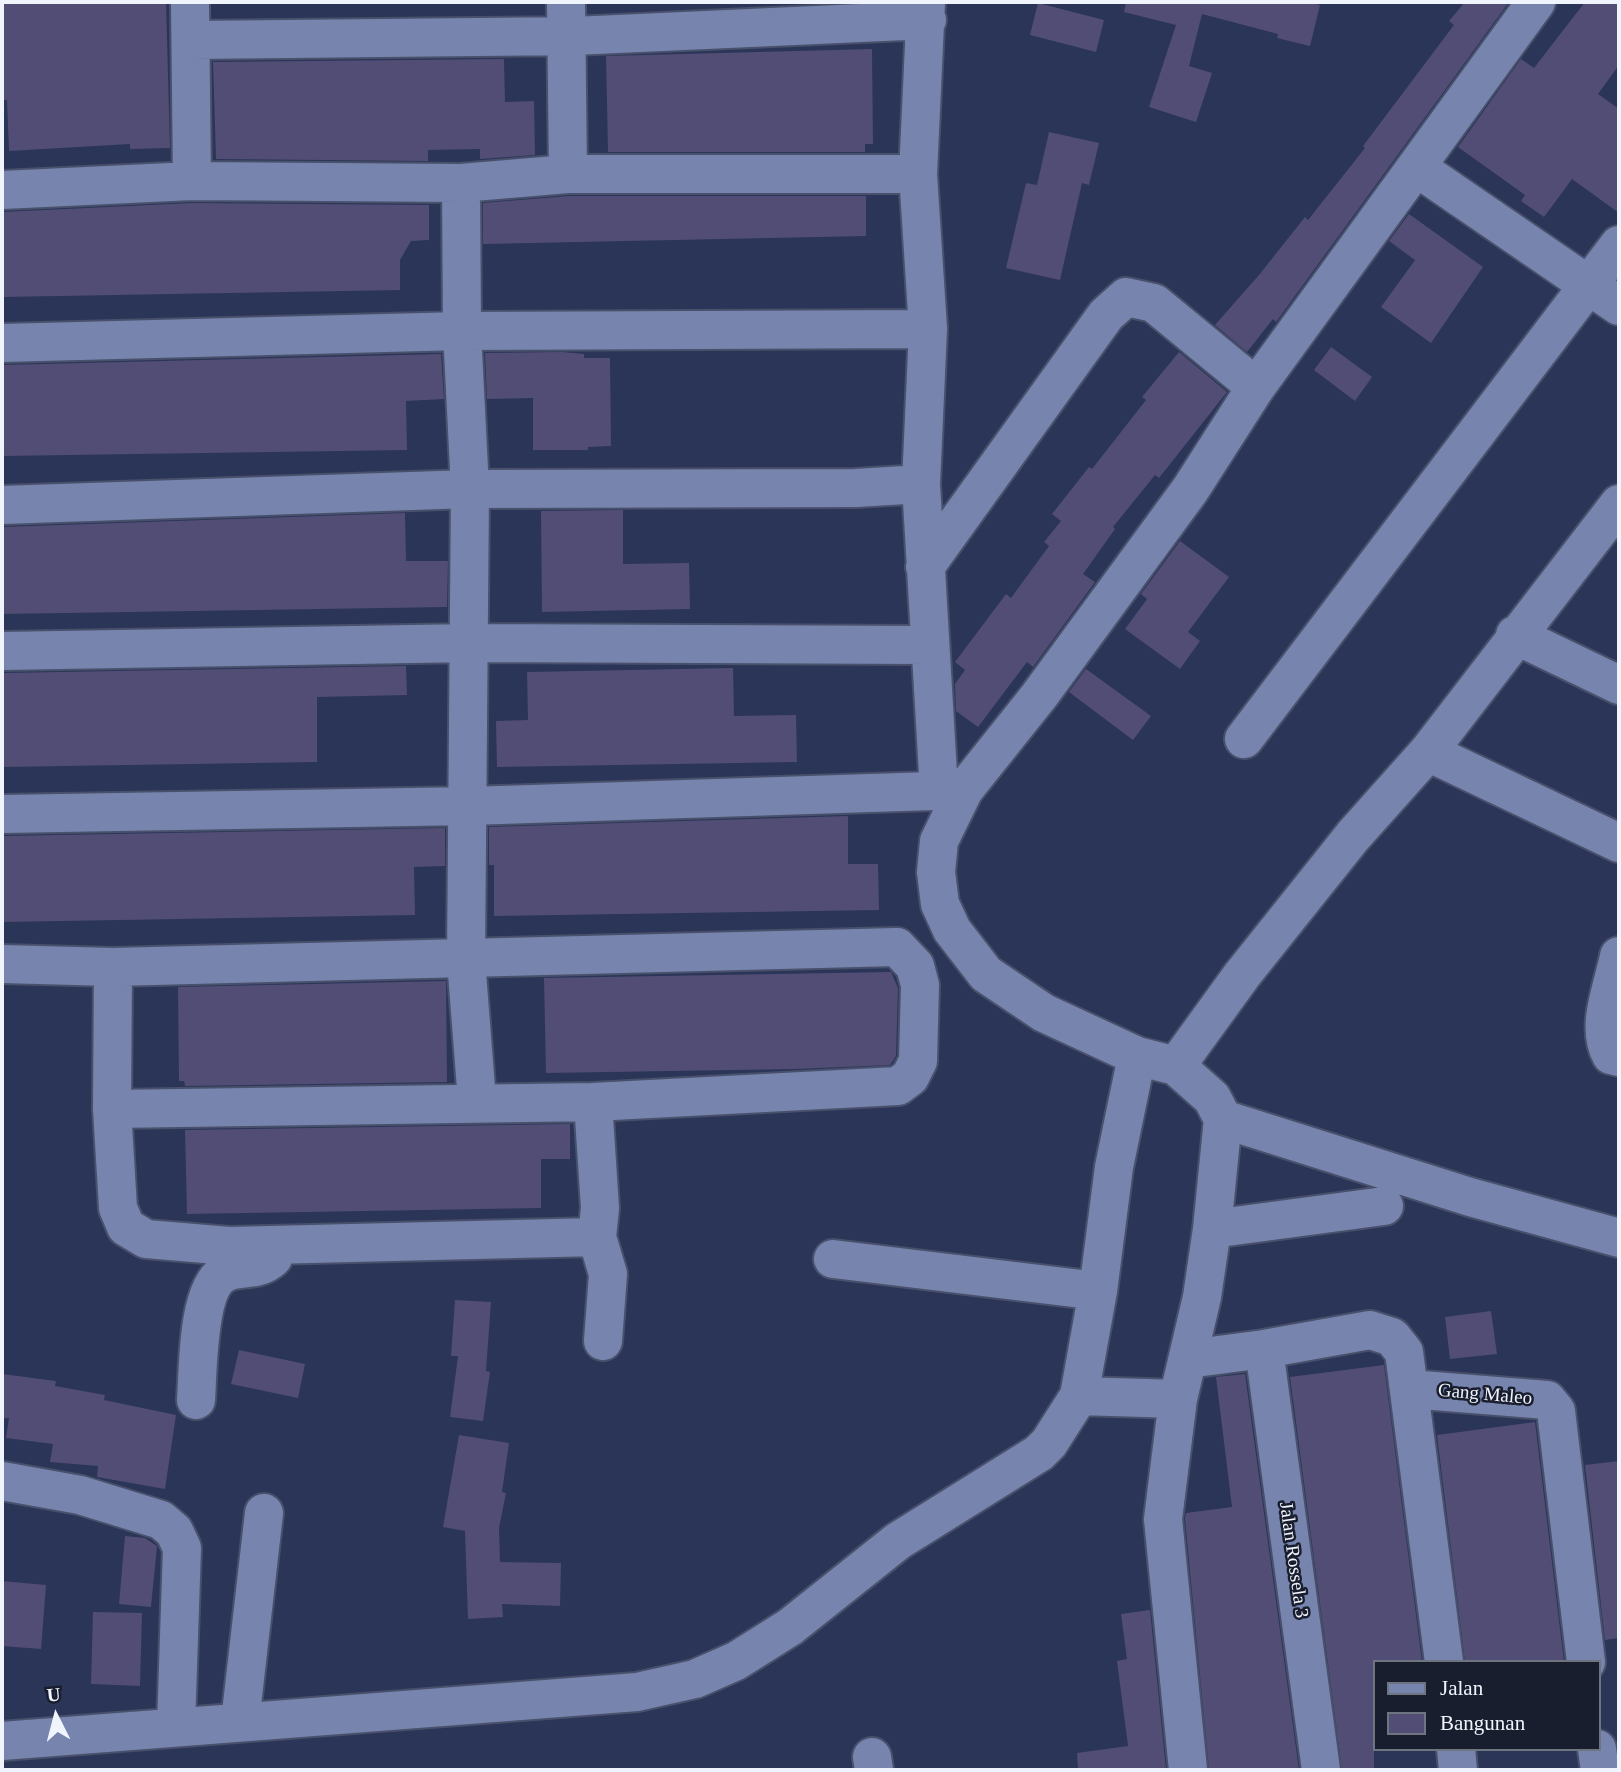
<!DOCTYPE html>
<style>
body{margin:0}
#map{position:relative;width:1621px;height:1772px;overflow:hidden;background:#2a3558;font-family:"Times New Roman",serif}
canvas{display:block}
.frame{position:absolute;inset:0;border:4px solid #f0f4fd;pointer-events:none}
.legend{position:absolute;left:1373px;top:1660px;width:228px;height:91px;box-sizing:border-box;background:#191e2e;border:2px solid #6f7481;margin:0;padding:9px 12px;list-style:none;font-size:21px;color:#f0f4fd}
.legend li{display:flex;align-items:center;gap:14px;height:35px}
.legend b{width:35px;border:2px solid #6f7481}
.north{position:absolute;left:21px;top:1681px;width:70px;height:70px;-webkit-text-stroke:5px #191e2e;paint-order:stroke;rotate:354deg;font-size:19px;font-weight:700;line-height:28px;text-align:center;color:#f0f4fd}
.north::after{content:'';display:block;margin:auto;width:24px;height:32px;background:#f0f4fd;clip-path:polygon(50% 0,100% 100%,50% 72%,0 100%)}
</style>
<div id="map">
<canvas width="1621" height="1772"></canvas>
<div class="frame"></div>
<ul class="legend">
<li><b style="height:9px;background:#7785ae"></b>Jalan</li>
<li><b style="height:19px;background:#524d74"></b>Bangunan</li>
</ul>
<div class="north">U</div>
</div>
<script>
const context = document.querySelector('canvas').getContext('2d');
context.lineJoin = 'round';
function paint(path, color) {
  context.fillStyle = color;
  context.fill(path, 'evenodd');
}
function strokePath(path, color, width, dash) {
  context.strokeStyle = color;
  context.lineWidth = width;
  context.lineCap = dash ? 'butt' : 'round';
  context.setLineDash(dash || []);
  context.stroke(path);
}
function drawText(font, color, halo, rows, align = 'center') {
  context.font = font + ' "Times New Roman",serif';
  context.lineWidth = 5;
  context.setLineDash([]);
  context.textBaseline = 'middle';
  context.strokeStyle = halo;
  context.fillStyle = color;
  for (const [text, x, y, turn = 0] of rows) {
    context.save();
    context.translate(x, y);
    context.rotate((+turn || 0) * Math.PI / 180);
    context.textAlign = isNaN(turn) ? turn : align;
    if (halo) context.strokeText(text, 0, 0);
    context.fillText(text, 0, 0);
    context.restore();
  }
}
const building = new Path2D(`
 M 2,2 L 166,2 L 170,148 L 130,149 L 130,144 L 9,151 L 7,100 L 2,100 Z
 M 1126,2 L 1306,2 L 1320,5 L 1310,46 L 1277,38 L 1278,34 L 1202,14 L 1189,66 L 1212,73 L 1196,122 L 1149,107 L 1176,25 L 1124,12 Z
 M 1465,2 L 1509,2 L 1276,322 L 1273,319 L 1247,352 L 1215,325 L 1259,275 L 1305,217 L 1308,220 L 1365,148 L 1363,146 L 1454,25 L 1449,21 Z
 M 1585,2 L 1619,2 L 1619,65 L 1598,94 L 1619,109 L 1619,213 L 1572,179 L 1544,217 L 1521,201 L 1525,195 L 1458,147 L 1521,59 L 1534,68 Z
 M 1038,3 L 1104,20 L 1096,52 L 1030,35 Z
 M 872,49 L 873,144 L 865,144 L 865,152 L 608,152 L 606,56 Z
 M 504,59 L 505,102 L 534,101 L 535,155 L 480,159 L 480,149 L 428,150 L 428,161 L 216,159 L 213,62 Z
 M 1049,132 L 1099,143 L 1089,185 L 1082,183 L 1060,280 L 1006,268 L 1026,183 L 1037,185 Z
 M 569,196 L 866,196 L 866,236 L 483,244 L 483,203 Z
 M 192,203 L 429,205 L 429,240 L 411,241 L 400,260 L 400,290 L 2,297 L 2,212 Z
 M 1409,214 L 1483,267 L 1431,343 L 1381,307 L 1415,260 L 1389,241 Z
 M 1331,347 L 1372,377 L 1355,401 L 1314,370 Z
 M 562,352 L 584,354 L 584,358 L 610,358 L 611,446 L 588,447 L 588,450 L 533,450 L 533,398 L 487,399 L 485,353 Z
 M 1179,352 L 1227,392 L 1159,478 L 1155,475 L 1113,527 L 1115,529 L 1083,574 L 1095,582 L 1033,667 L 1027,662 L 978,727 L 956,711 L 955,684 L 965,670 L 955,662 L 1006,594 L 1011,598 L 1049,546 L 1044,542 L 1061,521 L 1052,514 L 1089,467 L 1092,469 L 1146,400 L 1142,397 Z
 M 441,354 L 444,399 L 406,401 L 407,450 L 2,456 L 2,365 Z
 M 623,510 L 623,564 L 689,563 L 690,609 L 542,612 L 541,511 Z
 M 405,513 L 406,561 L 448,561 L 447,607 L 2,614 L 2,527 Z
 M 1180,541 L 1229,577 L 1188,632 L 1200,641 L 1180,669 L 1125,629 L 1147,599 L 1141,594 Z
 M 406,666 L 407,695 L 317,697 L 317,762 L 2,767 L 2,673 Z
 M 733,668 L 734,716 L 796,715 L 797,762 L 497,767 L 496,721 L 528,720 L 527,672 Z
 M 1086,669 L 1151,716 L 1133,740 L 1069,692 Z
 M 848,816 L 848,864 L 878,864 L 879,910 L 494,916 L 494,865 L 489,865 L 489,827 Z
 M 445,828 L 445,866 L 414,867 L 415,915 L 2,922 L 2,836 Z
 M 891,972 L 898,988 L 896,1056 L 890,1065 L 796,1069 L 546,1073 L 544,978 Z
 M 446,981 L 447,1082 L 185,1086 L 184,1081 L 179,1081 L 178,987 Z
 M 570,1124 L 570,1159 L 541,1159 L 541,1208 L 187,1214 L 185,1130 Z
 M 455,1300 L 491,1302 L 486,1371 L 490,1372 L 483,1421 L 450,1417 L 458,1356 L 451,1356 Z
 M 1491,1311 L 1497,1354 L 1450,1359 L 1445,1317 Z
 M 239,1350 L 305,1364 L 298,1398 L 231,1384 Z
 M 1384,1365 L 1422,1662 L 1374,1662 L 1374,1770 L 1342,1770 L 1290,1377 Z
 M 2,1374 L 56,1381 L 55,1386 L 105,1395 L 104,1400 L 176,1415 L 165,1489 L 97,1477 L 98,1466 L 50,1462 L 53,1444 L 6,1438 L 9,1418 L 2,1418 Z
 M 1245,1374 L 1299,1770 L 1209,1770 L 1185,1519 L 1186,1513 L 1232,1507 L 1216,1377 Z
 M 1535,1422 L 1564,1662 L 1465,1662 L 1437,1435 Z
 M 459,1435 L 509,1443 L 502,1492 L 506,1493 L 499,1528 L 500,1562 L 561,1563 L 560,1606 L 502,1604 L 503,1617 L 468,1619 L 465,1531 L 443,1527 Z
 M 1619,1461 L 1619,1638 L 1605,1640 L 1585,1465 Z
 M 125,1536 L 145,1538 L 157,1546 L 151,1607 L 119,1604 Z
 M 2,1581 L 46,1585 L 41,1649 L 2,1646 Z
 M 1150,1610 L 1166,1770 L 1078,1770 L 1077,1753 L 1128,1746 L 1117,1661 L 1127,1659 L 1121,1614 Z
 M 93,1612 L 142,1613 L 140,1686 L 91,1684 Z`);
const minor = new Path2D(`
 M 190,2 L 192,181
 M 566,2 L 568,174
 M 926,2 L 918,174 L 928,329 L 921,484 L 939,791
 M 1536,2 L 1256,387 L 1190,490 L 1039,696 L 964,790 L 939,841 L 936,872 L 940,904 L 952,930 L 986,974 L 1044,1013 L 1137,1056 L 1176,1066 L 1212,1098 L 1223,1119 L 1470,1197 L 1619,1238
 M 191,40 L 573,36 L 927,20
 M 1416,167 L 1619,306
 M 461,183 L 462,331 L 470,489 L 466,960 L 477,1101
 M 2,190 L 192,181 L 461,183 L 568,174 L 918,174
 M 2,343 L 462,331 L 928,329
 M 2,505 L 470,489 L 856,488 L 921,484
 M 925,567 L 1106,315 L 1126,297 L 1154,303 L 1256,387
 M 1515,635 L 1619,685
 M 2,651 L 470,643 L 929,645
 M 1244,739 L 1619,245
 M 1428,752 L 1619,843
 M 2,814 L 469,806 L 964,790
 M 1619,956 C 1613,987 1595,1027 1611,1055 L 1619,1057
 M 2,964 L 113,967 L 897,947 L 915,966 L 920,985 L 918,1061 L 910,1077 L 898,1086 L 593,1102 L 112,1109
 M 113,967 L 112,1109 L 118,1208 L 126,1227 L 146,1239 L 229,1246 L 597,1237 L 600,1208 L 593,1102
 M 1176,1066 L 1242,975 L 1353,836 L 1428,752 L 1619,504
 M 1212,1229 L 1384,1206
 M 597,1237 L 608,1274 L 603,1341
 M 833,1259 L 1098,1291
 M 1264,1349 L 1321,1770
 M 1188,1359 L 1264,1349 L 1370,1330 L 1392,1337 L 1404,1352 L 1444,1662
 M 1409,1389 L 1547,1400 L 1556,1411 L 1586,1662
 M 1079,1396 L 1178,1399
 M 196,1400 C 198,1372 197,1290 223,1274 C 239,1264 255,1274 273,1258
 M 2,1481 L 80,1495 L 161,1520 L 174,1531 L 182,1548 L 176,1726
 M 240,1722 L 264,1513
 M 2,1741 L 637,1692 L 695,1679 L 736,1661 L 790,1627 L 898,1541 L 1039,1453 L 1049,1443 L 1079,1396 L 1098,1291 L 1114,1167 L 1137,1056
 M 1456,1749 L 1458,1770
 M 1597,1749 L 1600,1770
 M 872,1757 L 874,1770
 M 1188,1770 L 1163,1519 L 1178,1399 L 1202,1297 L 1212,1229 L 1223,1119`);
const streetNames = [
 ["Gang Maleo",1485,1395,5],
 ["Jalan Rossela 3",1293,1560,82]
];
paint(building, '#524d74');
strokePath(minor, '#48506b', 42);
strokePath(minor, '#7785ae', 38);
drawText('19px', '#f0f4fd', '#191e2e', streetNames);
</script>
